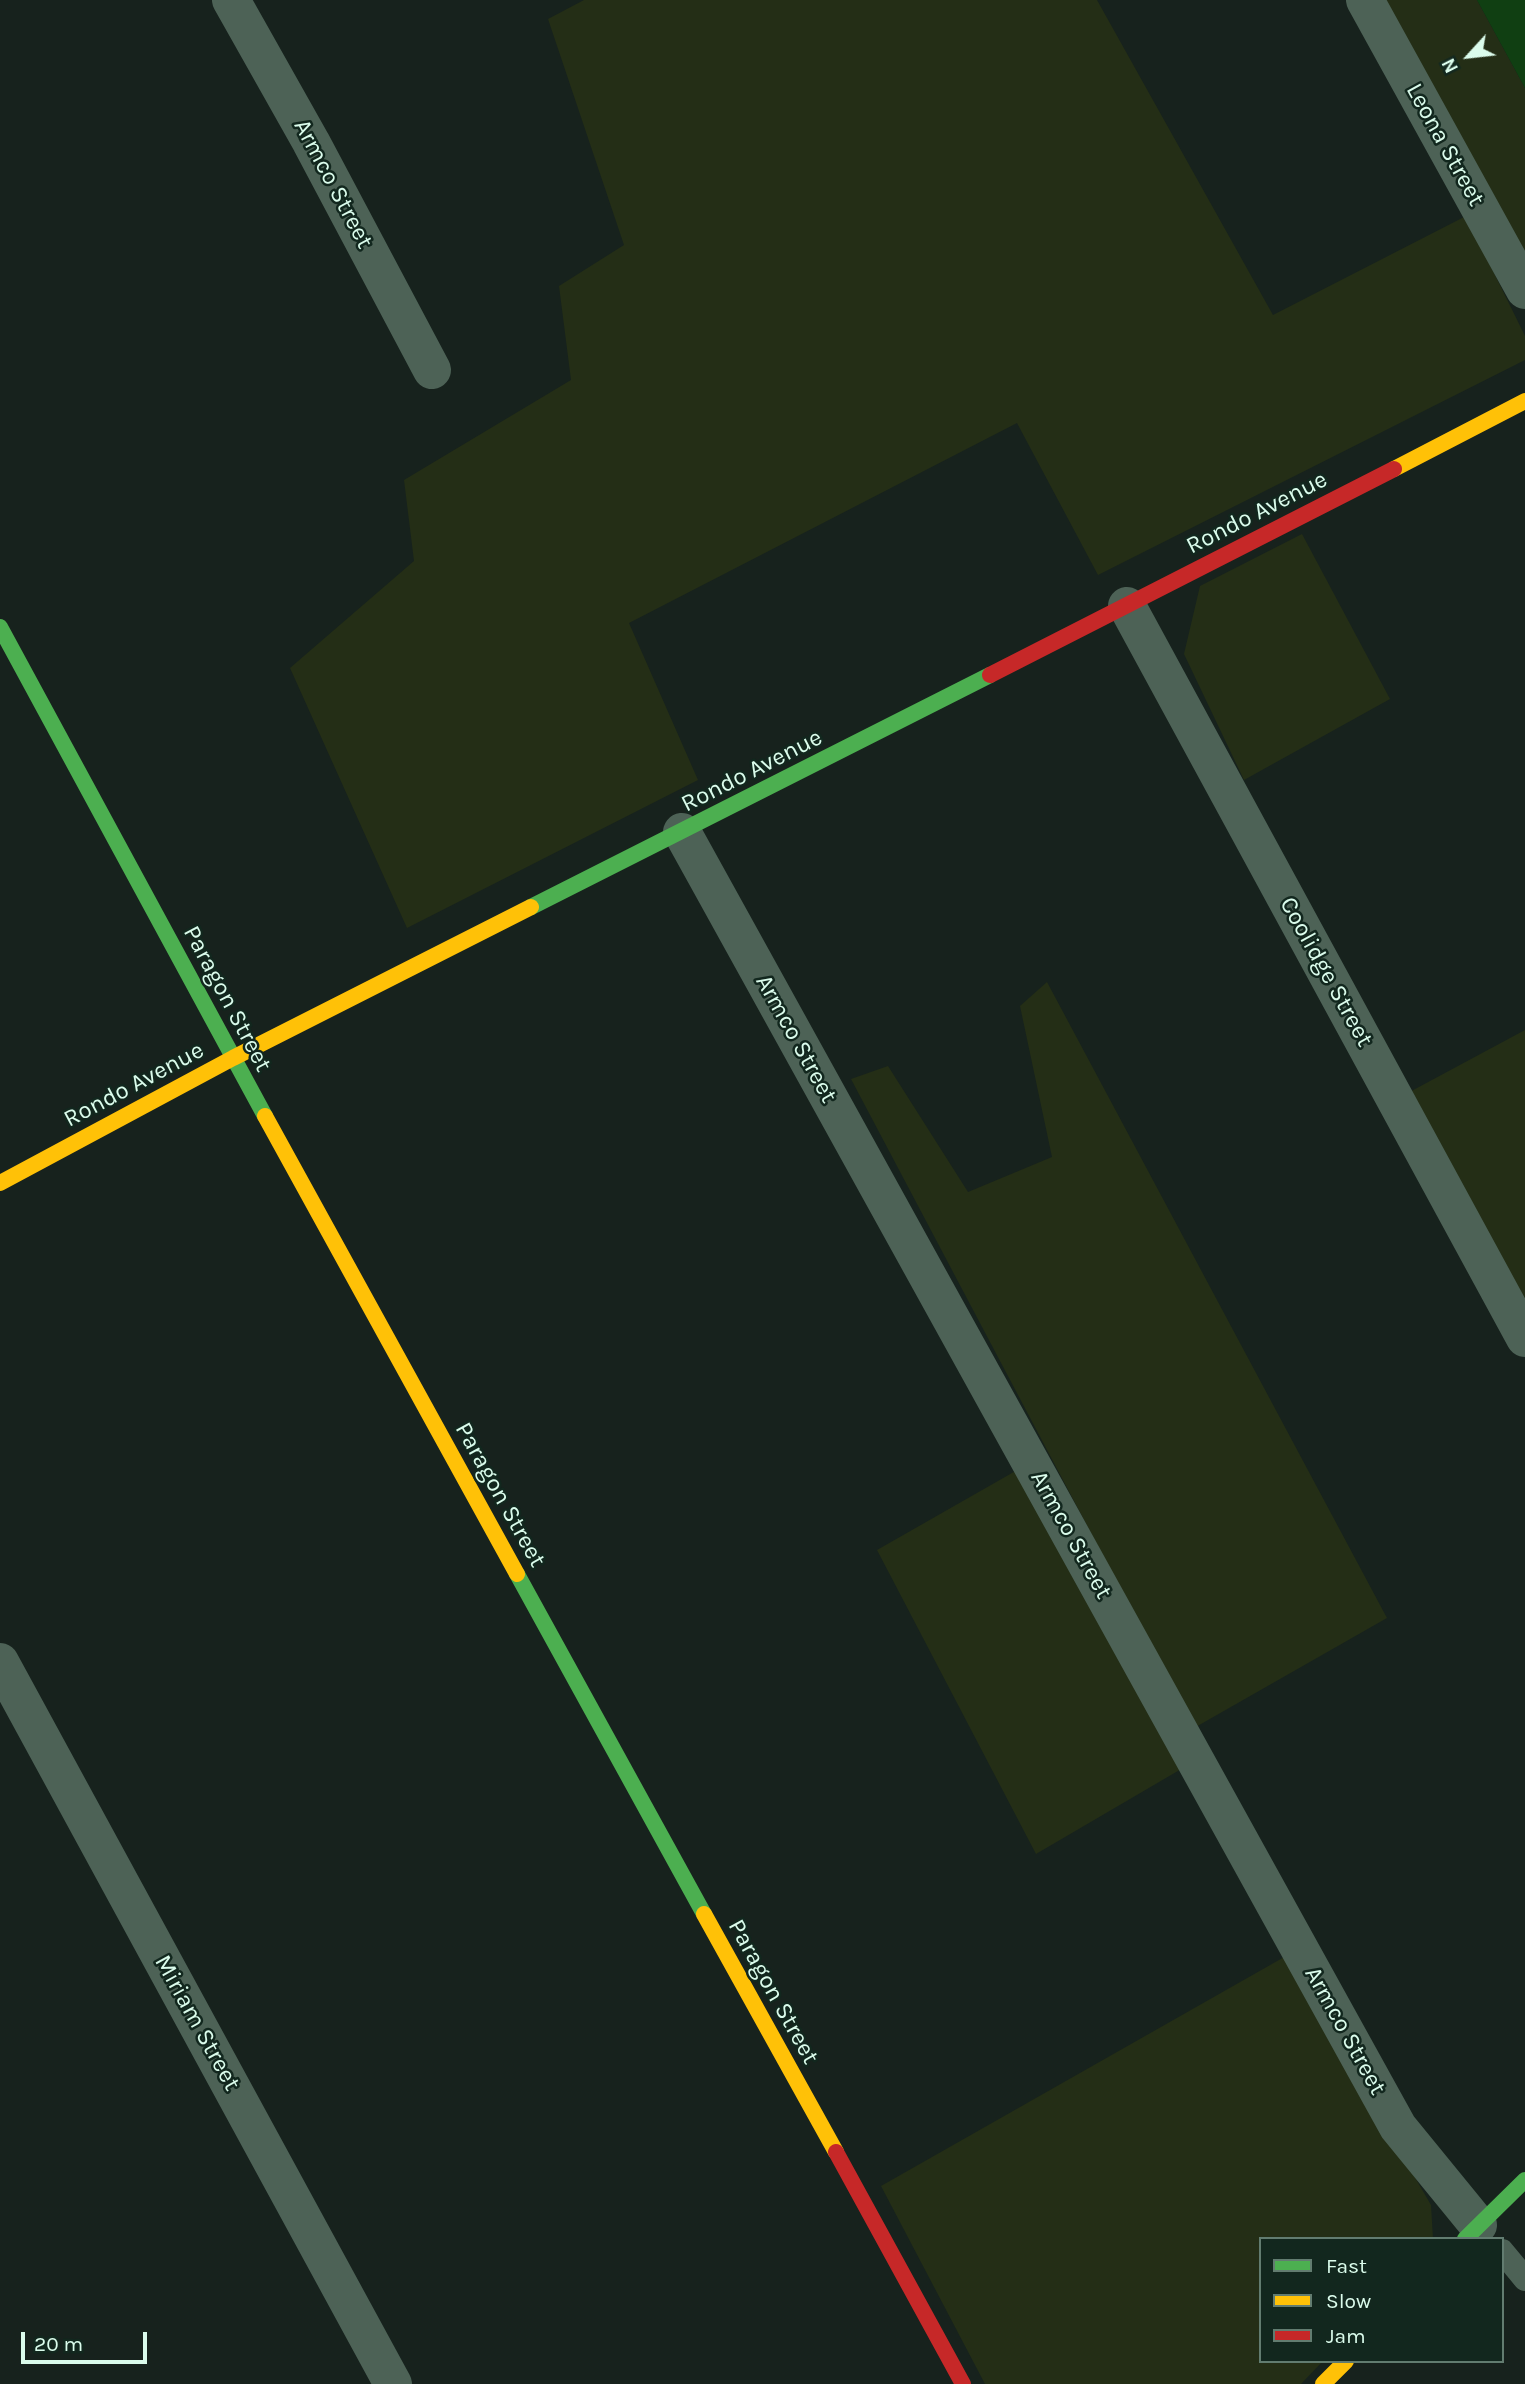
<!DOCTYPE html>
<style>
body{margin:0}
#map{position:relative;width:1525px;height:2384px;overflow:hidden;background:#17221d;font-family:Karla,sans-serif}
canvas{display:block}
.legend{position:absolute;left:1259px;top:2237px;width:245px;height:126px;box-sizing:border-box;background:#12271e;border:2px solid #627c70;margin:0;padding:9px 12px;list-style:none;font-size:21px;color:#dbfcec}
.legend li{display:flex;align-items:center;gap:14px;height:35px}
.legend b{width:35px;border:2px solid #627c70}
.north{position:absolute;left:1434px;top:21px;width:70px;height:70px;-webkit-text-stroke:5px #12271e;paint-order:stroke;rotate:243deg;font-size:19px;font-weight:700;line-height:28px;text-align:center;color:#dbfcec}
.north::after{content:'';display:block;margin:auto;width:24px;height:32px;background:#dbfcec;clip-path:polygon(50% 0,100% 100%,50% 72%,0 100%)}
.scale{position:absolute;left:21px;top:2332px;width:126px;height:32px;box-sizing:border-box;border:4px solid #dbfcec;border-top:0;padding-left:9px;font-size:21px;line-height:24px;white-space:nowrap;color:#dbfcec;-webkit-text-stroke:5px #12271e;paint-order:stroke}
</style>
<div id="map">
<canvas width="1525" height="2384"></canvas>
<ul class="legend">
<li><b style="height:9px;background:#4caf50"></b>Fast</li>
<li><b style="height:9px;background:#ffc107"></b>Slow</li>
<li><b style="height:9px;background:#c62828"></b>Jam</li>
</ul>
<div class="north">N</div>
<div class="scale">20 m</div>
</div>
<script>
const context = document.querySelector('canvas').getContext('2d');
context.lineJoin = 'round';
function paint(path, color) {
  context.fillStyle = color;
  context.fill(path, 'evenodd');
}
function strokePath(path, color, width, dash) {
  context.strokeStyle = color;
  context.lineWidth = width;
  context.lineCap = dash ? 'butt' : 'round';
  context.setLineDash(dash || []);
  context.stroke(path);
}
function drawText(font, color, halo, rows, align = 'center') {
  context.font = font + ' Karla,sans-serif';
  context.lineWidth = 5;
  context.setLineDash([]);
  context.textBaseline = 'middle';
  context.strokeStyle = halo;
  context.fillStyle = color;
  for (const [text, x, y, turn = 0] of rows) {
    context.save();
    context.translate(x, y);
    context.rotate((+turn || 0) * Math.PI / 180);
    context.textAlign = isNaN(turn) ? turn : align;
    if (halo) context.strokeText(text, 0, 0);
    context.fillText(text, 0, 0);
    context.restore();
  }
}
const green = new Path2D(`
 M 584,0 L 1097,0 L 1273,315 L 1466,216 L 1525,336 L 1525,360 L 1098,575 L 1017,423 L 629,623 L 698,780 L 407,928 L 290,668 L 414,561 L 404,480 L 571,380 L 559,286 L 624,245 L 548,19 Z
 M 1379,0 L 1477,0 L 1525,88 L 1525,267 Z
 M 1302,534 L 1390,699 L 1244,780 L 1184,654 L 1200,586 Z
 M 1047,982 L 1387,1618 L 1194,1728 L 851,1079 L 888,1066 L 968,1192 L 1052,1157 L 1020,1006 Z
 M 1525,1030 L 1525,1314 L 1404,1095 Z
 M 1019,1469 L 1183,1768 L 1036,1854 L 877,1550 Z
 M 1286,1956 L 1431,2205 L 1433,2239 L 1261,2239 L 1261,2361 L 1323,2361 L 1301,2384 L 985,2384 L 881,2186 Z`);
const water = new Path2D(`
 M 1477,0 L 1525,0 L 1525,88 Z`);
const lane = new Path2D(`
 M 1502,2251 L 1525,2279`);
const street = new Path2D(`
 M 231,0 L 311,142 L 432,370
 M 1365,0 L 1525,290
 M 1127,606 L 1525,1338
 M 682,832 L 1398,2127 L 1478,2225
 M 0,1662 L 393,2384`);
const fast = new Path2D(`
 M 0,627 L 265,1116
 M 531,907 L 990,675
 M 517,1574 L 704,1914
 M 1465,2239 L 1525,2180`);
const slow = new Path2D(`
 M 1394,469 L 1525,401
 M 265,1116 L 517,1574
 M 0,1183 L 233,1058 L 531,907
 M 704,1914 L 836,2152
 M 1323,2384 L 1346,2361`);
const jam = new Path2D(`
 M 990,675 L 1394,469
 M 836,2152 L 963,2384`);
const streetNames = [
 ["Leona Street",1445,145,61],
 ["Armco Street",333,184,62],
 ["Rondo Avenue",1257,513,-27],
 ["Rondo Avenue",752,771,-27],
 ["Coolidge Street",1326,972,61],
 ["Paragon Street",227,999,62],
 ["Armco Street",796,1039,61],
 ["Rondo Avenue",134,1085,-28],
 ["Paragon Street",500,1495,61],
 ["Armco Street",1071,1535,61],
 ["Paragon Street",773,1992,61],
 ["Miriam Street",197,2023,61],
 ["Armco Street",1345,2031,61]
];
paint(green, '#242e16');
paint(water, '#103f12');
strokePath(lane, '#4d6256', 24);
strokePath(street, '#4d6256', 38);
strokePath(fast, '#4caf50', 16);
strokePath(slow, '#ffc107', 16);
strokePath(jam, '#c62828', 16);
drawText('24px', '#dbfcec', '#12271e', streetNames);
</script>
